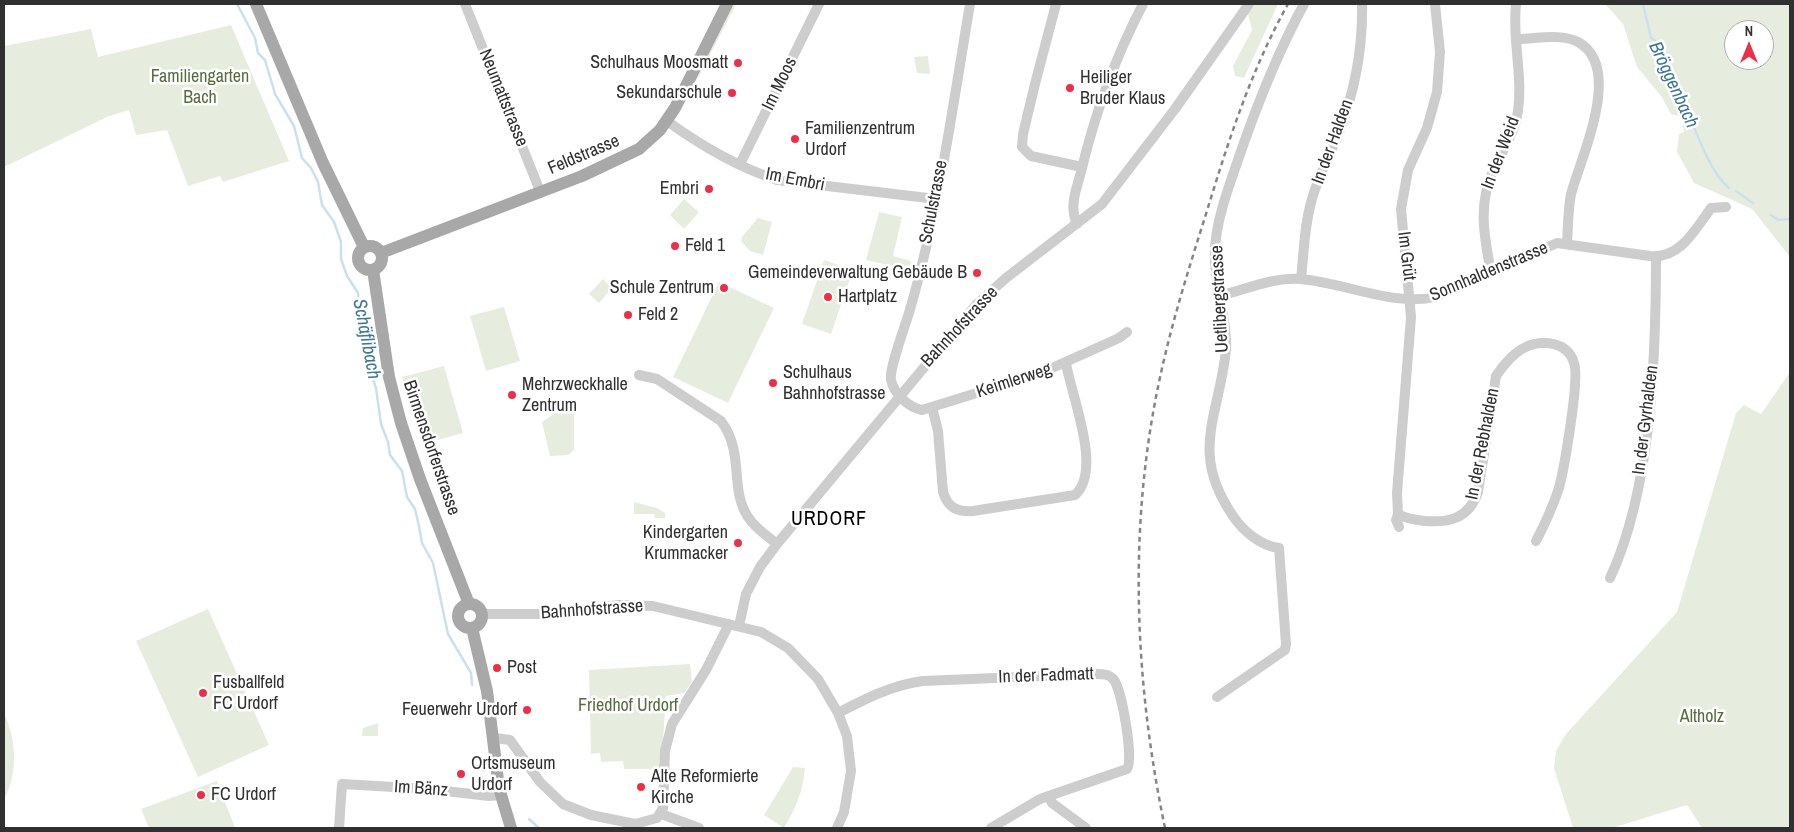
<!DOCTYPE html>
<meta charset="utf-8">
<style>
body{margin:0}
#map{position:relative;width:1794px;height:832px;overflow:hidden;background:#fff;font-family:"Archivo Narrow",sans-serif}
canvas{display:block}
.frame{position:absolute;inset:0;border:5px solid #303030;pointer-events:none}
.north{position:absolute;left:1724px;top:20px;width:50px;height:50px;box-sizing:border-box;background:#fff;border:1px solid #acacac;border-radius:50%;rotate:0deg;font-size:14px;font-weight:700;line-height:20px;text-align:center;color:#303030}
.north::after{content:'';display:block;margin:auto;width:18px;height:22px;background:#e93048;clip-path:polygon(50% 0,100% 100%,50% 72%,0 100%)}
</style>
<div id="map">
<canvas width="1794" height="832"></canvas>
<div class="frame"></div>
<div class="north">N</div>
</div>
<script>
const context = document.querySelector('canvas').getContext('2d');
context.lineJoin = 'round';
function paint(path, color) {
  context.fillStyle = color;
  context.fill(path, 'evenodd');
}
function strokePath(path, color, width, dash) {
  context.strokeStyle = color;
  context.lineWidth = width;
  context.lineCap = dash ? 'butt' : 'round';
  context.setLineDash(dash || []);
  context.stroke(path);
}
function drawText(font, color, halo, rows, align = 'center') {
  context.font = font + ' "Archivo Narrow",sans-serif';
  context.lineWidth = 5;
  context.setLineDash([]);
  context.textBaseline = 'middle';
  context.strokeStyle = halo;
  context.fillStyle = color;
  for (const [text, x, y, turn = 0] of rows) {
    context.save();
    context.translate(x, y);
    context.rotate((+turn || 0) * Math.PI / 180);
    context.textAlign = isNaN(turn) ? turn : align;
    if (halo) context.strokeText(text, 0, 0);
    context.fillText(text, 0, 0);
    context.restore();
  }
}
const green = new Path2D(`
 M 733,4 L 736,4 L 682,109 Z
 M 1255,4 L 1278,4 L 1244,78 L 1235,76 L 1233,66 L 1252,30 L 1248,14 Z
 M 1605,4 L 1790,4 L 1790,257 L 1752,209 L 1694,183 L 1677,152 L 1679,134 L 1684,132 L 1682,117 L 1671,114 L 1661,96 L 1637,67 L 1623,24 ZM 1734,30 L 1764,30 L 1764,60 L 1734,60 Z
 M 231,25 L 289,161 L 223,182 L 220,176 L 188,186 L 167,130 L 136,135 L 129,110 L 107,117 L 4,167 L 4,46 L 91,29 L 98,57 Z
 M 928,56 L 930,74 L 917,73 L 914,57 Z
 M 684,199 L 699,212 L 684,229 L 670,215 Z
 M 879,212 L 902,217 L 893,256 L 911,261 L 908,276 L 895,272 L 896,267 L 866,260 Z
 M 758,218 L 772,222 L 763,255 L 750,251 L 741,241 L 742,237 Z
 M 824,260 L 853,270 L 831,334 L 802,324 Z
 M 603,279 L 612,288 L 599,303 L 589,294 Z
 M 719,282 L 774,308 L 728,403 L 673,377 Z
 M 504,307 L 520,361 L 486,371 L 470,316 Z
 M 444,366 L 463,433 L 423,444 L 402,377 Z
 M 1790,372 L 1790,828 L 1702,828 L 1687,805 L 1612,828 L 1573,828 L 1554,768 L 1556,751 L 1566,734 L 1677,612 L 1736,413 L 1744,405 L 1761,414 Z
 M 571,402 L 574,409 L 574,450 L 568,455 L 550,456 L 542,422 Z
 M 634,502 L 657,508 L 665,513 L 665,518 L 655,518 L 654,514 L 634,514 Z
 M 208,609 L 269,745 L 198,777 L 136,641 Z
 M 690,664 L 692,682 L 684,693 L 666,696 L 661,769 L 624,769 L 623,761 L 601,762 L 600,753 L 591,754 L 589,670 Z
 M 4,713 C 16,739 19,773 4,799 Z
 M 378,723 L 378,736 L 362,736 L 363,728 Z
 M 793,767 L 805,768 C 803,791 796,808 784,828 L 764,815 Z
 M 217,781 L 235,828 L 149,828 L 141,809 Z`);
const stream = new Path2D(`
 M 237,4 L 255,38 L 258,53 L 265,60 L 275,94 L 294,126 L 302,158 L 311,168 L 318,182 L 322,205 L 334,222 L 341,242 L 341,259 L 347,276 L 358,293 L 359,310 L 367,331 L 370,347 L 366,359 L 376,388 L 381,424 L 388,442 L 390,455 L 402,471 L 407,497 L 415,509 L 419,526 L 422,543 L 433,563 L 448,634 L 471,673 L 472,685
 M 1643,4 L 1651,38 L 1656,41 L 1659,64 L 1664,67 L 1677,102 L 1686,107 C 1695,129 1710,173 1729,188
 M 1736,191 L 1753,203
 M 1771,215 L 1778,220 L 1790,219
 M 529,819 L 539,828`);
const minor = new Path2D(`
 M 465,4 L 540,191
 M 970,4 C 953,105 939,208 911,306 C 907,322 889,367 891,380 C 894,394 908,407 922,410 L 1041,373 L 1119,338 L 1127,332
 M 1056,4 L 1035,84 L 1023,134 L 1022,147 L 1031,156 L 1082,167
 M 1518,39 C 1536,39 1561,33 1578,42 C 1624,67 1581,157 1571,194 C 1568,210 1568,227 1567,243
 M 667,121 C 700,145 738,167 777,180 L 936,199
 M 740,164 L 819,4
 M 1077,224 C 1069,207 1076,190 1081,172 C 1095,113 1115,58 1143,4
 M 1491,272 C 1484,237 1478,204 1493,171 C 1502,151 1515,133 1518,111 C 1523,75 1512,39 1516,4
 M 1301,279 C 1304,252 1304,226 1312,199 C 1318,177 1329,157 1338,135 C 1354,94 1363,48 1362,4
 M 1218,296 C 1246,290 1271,277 1300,279 C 1342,282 1395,307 1435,297 L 1557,243 L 1650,256 C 1680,259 1695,230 1711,208 L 1726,207
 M 639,375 L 657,379 L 721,421 C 745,453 729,488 748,517 C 755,528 767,536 777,544
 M 932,407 L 938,431 L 943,492 C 948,508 957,512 973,511 L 1075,495 C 1103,470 1071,395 1066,363
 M 1398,514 C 1406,519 1416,520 1425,521 C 1450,523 1469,518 1478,492 L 1496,376 C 1507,360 1521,344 1541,343 C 1556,342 1570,348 1574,363 C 1580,378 1564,469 1559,488 C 1553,506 1545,524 1536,541
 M 1399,527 L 1396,520 L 1398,514 L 1397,493 L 1411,317 L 1401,209 L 1408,170 L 1427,128 L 1437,92 L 1440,52 L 1435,4
 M 1610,578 C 1652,489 1656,354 1656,256
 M 483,614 L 548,614 L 619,605 L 653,606 L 761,632 L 788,648 L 818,679 L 838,713 L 847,736 L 851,771 L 844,812 L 837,828
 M 739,626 L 746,594 L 760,567 L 777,544 L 976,305 L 1006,278 L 1102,204 L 1175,109 L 1249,4
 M 1217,697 L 1285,650 L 1286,644 L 1279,548 C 1261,546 1243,531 1233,516 C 1189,452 1219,417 1226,350 C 1228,319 1213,283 1215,248 C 1217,218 1228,189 1238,160 C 1256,107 1277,54 1304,4
 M 838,713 C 865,699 892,685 923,681 L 1092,674 C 1100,674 1109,673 1114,680 C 1122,691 1134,760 1127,769 L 1040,799 L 991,828
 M 495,738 L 510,740 L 540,782 L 563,804 L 591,815 L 635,824 L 657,818 L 663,808 L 665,751 L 672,724 L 706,670 L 729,624
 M 1049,796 L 1052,803 L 1086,828
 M 661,814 L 699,828
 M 339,828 L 342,784 L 428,789 L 489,796 L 501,795`);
const major = new Path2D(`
 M 256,4 L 323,163 L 364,247
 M358 258a12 12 0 1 1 24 0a12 12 0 1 1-24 0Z
 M 381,253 L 582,176 L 639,149 L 660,130 L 675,108 L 727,4
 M 373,270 L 389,377 L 401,423 L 420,479 L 469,604
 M458 616a12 12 0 1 1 24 0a12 12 0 1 1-24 0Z
 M 472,628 L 487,691 L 499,788 L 511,828`);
const rail = new Path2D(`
 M 1165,828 C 1135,684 1128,532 1158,387 C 1170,328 1188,271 1206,214 C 1228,142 1251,70 1288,4`);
const markers = [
 [738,63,5,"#e93048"],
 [1070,88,5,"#e93048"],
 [732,93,5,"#e93048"],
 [795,139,5,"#e93048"],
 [709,189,5,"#e93048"],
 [675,246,5,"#e93048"],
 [977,273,5,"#e93048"],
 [724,288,5,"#e93048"],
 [828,297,5,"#e93048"],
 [628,315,5,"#e93048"],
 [773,383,5,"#e93048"],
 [512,395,5,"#e93048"],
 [738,543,5,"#e93048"],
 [497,668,5,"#e93048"],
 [203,693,5,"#e93048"],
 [527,710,5,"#e93048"],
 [461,774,5,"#e93048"],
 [641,787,5,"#e93048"],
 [201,795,5,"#e93048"]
];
const poiNames = [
 ["Schulhaus Moosmatt",728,63,"right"],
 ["Heiliger",1080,78],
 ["Bruder Klaus",1080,99],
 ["Sekundarschule",722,93,"right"],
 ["Familienzentrum",805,129],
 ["Urdorf",805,150],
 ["Embri",699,189,"right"],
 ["Feld 1",685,246],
 ["Gemeindeverwaltung Gebäude B",967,273,"right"],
 ["Schule Zentrum",714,288,"right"],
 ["Hartplatz",838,297],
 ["Feld 2",638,315],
 ["Schulhaus",783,373],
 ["Bahnhofstrasse",783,394],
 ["Mehrzweckhalle",522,385],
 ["Zentrum",522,406],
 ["Kindergarten",728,533,"right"],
 ["Krummacker",728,554,"right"],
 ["Post",507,668],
 ["Fusballfeld",213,683],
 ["FC Urdorf",213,704],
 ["Feuerwehr Urdorf",517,710,"right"],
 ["Ortsmuseum",471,764],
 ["Urdorf",471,785],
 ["Alte Reformierte",651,777],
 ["Kirche",651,798],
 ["FC Urdorf",211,795]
];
const parkNames = [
 ["Familiengarten",200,77],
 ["Bach",200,98],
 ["Friedhof Urdorf",628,706],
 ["Altholz",1702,717]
];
const streetNames = [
 ["Im Moos",780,84,-64],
 ["Neumattstrasse",503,98,68],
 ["In der Halden",1333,142,-70],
 ["In der Weid",1501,153,-69],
 ["Feldstrasse",584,155,-23],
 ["Im Embri",795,180,11],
 ["Schulstrasse",934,202,-79],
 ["Im Grüt",1406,256,83],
 ["Sonnhaldenstrasse",1489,272,-23],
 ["Uetlibergstrasse",1220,299,-93],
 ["Bahnhofstrasse",960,327,-47],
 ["Keimlerweg",1014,381,-18],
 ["In der Gyrhalden",1646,420,-83],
 ["In der Rebhalden",1483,444,-79],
 ["Birmensdorferstrasse",431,448,71],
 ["Bahnhofstrasse",592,610,-4],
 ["In der Fadmatt",1046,676,-2],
 ["Im Bänz",421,789,4]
];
const waterNames = [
 ["Bröggenbach",1673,85,65],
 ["Schäflibach",366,339,79]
];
const quarterNames = [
 ["URDORF",829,520]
];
paint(green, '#e7edde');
strokePath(stream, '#cae1ed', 2.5);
strokePath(minor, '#cdcdcd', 10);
strokePath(major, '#a8a8a8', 12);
strokePath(rail, '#858585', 2.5, [5, 4]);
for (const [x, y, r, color] of markers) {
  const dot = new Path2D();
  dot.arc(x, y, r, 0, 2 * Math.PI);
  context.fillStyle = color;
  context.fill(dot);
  strokePath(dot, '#fff', 2);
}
drawText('18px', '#303030', '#fff', poiNames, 'left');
drawText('18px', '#556d3c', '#fff', parkNames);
drawText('18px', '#303030', '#fff', streetNames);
drawText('italic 19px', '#3c7794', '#fff', waterNames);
context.letterSpacing = '1px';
drawText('20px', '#000', '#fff', quarterNames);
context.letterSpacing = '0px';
</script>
